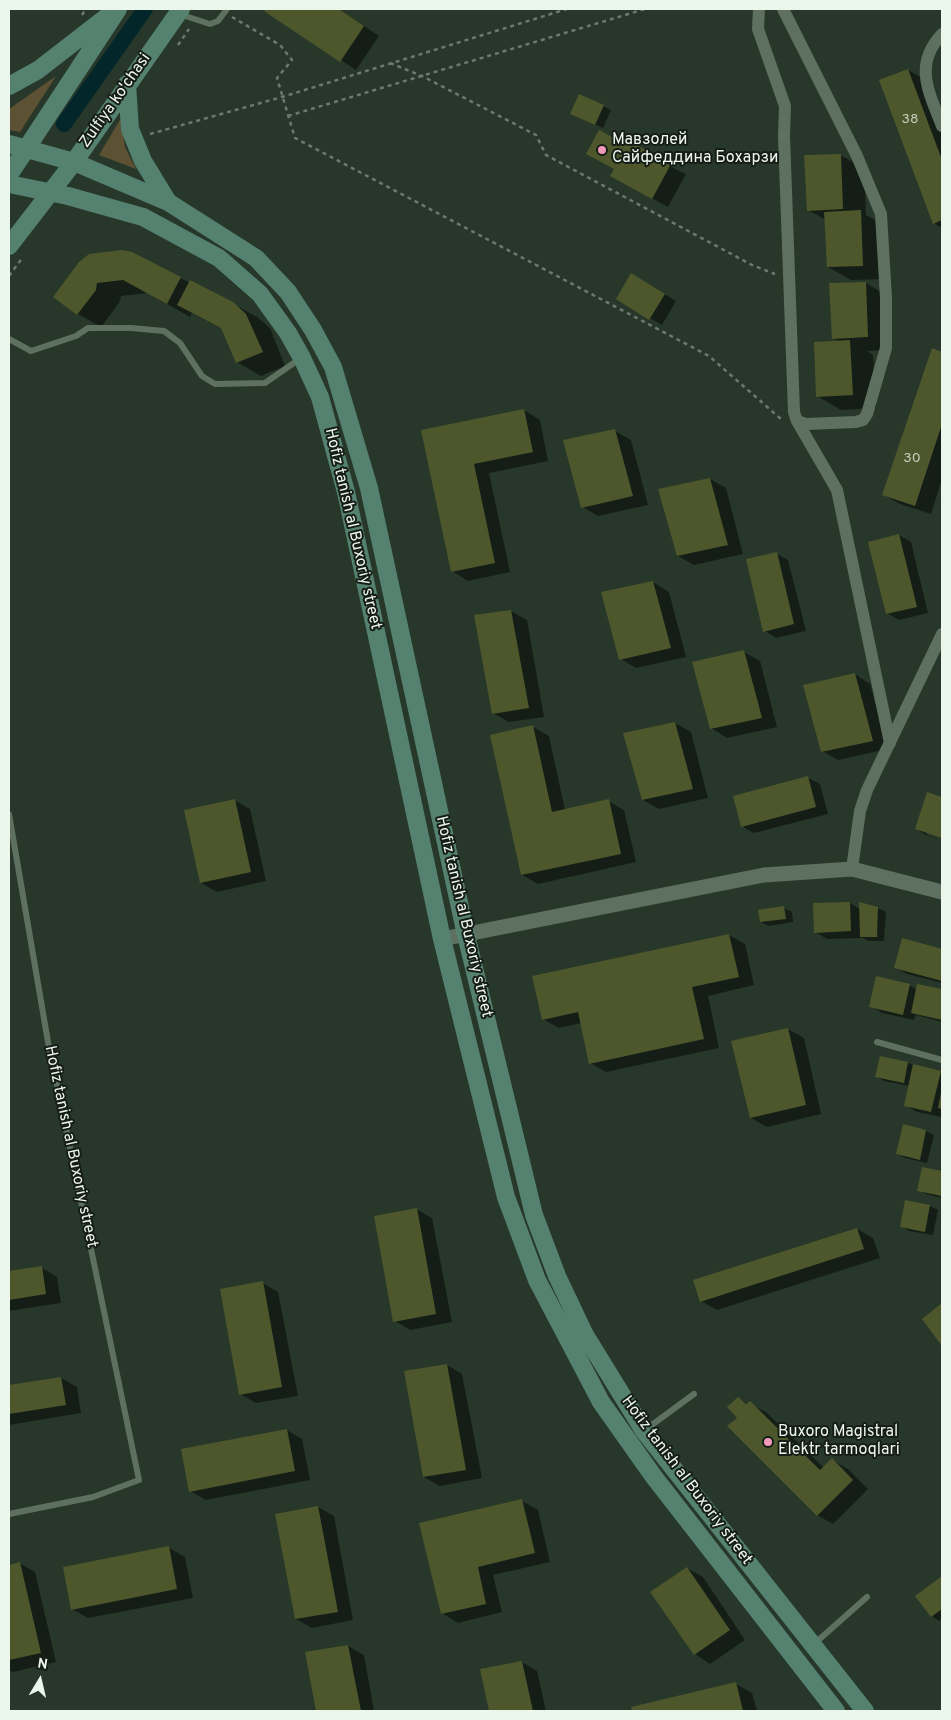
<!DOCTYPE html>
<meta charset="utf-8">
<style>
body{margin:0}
#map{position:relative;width:951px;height:1720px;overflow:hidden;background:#27382a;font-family:Overpass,sans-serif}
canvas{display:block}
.frame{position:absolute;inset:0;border:10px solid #ebf6ed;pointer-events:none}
.north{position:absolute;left:15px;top:1655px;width:50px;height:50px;-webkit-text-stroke:4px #161d17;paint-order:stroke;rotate:9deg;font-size:14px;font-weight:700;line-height:20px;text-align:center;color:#ebf6ed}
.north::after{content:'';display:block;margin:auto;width:18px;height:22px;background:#ebf6ed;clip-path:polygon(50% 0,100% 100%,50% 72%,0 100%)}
</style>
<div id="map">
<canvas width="951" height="1720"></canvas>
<div class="frame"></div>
<div class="north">N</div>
</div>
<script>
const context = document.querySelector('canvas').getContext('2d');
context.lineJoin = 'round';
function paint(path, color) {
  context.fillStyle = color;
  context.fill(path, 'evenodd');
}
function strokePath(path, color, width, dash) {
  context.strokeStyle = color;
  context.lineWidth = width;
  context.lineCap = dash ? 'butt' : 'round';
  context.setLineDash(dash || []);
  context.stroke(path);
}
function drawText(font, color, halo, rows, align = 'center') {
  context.font = font + ' Overpass,sans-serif';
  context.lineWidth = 4;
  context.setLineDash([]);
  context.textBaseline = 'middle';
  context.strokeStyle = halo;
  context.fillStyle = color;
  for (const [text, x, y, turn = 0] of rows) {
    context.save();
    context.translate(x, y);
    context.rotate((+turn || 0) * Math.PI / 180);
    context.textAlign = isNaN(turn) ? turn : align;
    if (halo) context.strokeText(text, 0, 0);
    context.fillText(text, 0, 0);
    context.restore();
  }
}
const green = new Path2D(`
 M 56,76 L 20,132 L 9,130 L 9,109 Z
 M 121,118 L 125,147 L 136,169 L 99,155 Z`);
const shadow = new Path2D(`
 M 267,9 L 339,9 L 379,36 L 356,70 L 266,11 Z
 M 908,70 L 924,79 L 942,128 L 942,228 L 934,223 Z
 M 603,106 L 611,110 L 603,128 L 579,118 Z
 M 626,146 L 686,174 L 668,207 L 628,185 Z
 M 840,155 L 864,168 L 866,215 L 884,225 L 886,279 L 851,280 L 828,267 L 826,220 L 808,210 Z
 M 80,263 L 180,278 L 232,303 L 257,317 L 270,328 L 285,366 L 261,376 L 237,362 L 223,329 L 192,313 L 190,317 L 148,293 L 121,296 L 119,303 L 101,327 L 78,314 Z
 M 632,275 L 676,301 L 662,325 L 617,299 Z
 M 866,283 L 889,297 L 891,350 L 867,351 L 873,355 L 876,408 L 841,410 L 817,396 L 839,342 L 833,338 Z
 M 932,350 L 942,353 L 942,479 L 931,514 L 900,504 L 884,495 Z
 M 524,410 L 540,420 L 548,461 L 489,473 L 510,572 L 468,581 L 452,571 L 423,431 Z
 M 615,431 L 631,440 L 648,505 L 598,516 L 583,507 Z
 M 710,479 L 726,488 L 743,554 L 694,565 L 678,556 Z
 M 899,535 L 911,542 L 928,613 L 899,620 L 887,613 Z
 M 776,553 L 788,560 L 806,631 L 776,638 L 765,631 Z
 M 653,582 L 669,592 L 686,657 L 636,668 L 621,659 Z
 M 511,611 L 527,620 L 544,717 L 509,722 L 493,713 Z
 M 744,652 L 760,661 L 777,727 L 727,738 L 711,728 Z
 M 855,674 L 870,684 L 888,749 L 838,760 L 822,751 Z
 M 675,723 L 691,732 L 708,798 L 659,809 L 643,800 Z
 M 533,727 L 549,736 L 565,810 L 608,801 L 624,810 L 636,862 L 538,884 L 522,875 Z
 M 808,778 L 820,784 L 828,814 L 754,833 L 743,827 Z
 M 928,794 L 942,798 L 942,837 L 927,832 L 927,835 L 942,840 L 928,836 L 916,829 Z
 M 234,800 L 250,809 L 266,881 L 217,892 L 201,883 Z
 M 850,903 L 860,909 L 878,908 L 886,912 L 884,941 L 869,941 L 863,938 L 827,939 L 815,932 L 814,905 Z
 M 784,908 L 792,912 L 793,922 L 769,926 L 761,922 Z
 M 729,935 L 745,944 L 754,985 L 708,996 L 719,1048 L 606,1072 L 590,1063 L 581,1023 L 559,1028 L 543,1019 Z
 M 903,940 L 942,950 L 942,983 L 907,974 L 895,967 Z
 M 909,985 L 917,990 L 918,985 L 942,991 L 942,1022 L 916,1015 L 914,1020 L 882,1013 L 871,1006 Z
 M 788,1029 L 804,1038 L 821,1114 L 767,1127 L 751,1118 Z
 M 908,1063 L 942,1073 L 942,1117 L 917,1112 L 905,1105 L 909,1086 L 884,1081 L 876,1076 Z
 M 904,1126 L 926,1131 L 934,1135 L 927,1163 L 905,1158 L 897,1154 Z
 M 923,1168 L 942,1172 L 942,1198 L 926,1194 L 918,1190 Z
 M 906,1201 L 930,1206 L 938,1210 L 933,1235 L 909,1231 L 901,1226 Z
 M 416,1209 L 432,1218 L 452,1322 L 410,1330 L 395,1321 Z
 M 857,1229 L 873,1238 L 880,1258 L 717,1310 L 701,1301 Z
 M 41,1267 L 57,1277 L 61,1303 L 9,1311 L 9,1272 Z
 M 263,1283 L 278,1292 L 298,1396 L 256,1403 L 240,1394 Z
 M 447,1365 L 462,1374 L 482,1478 L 440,1486 L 424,1477 Z
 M 61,1378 L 77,1387 L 81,1413 L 9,1425 L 9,1386 Z
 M 738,1399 L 766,1412 L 824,1468 L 832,1460 L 848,1469 L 868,1489 L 833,1524 L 817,1515 L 739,1418 Z
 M 287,1430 L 302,1439 L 310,1480 L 206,1500 L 190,1491 Z
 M 522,1501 L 538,1510 L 550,1562 L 493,1575 L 502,1612 L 458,1623 L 442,1613 Z
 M 318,1507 L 334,1516 L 353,1620 L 312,1628 L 296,1619 L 277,1515 Z
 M 169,1548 L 185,1557 L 193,1598 L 88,1618 L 72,1609 Z
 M 19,1563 L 35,1572 L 56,1662 L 13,1672 L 9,1670 L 9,1566 Z
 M 687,1568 L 703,1577 L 745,1640 L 710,1664 L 695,1654 Z
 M 942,1578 L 942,1618 L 939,1621 L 932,1616 L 917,1596 Z
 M 348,1646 L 364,1655 L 374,1711 L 317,1711 L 307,1653 Z
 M 522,1662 L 537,1671 L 546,1711 L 490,1711 L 481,1670 Z
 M 736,1684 L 752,1693 L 757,1711 L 634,1711 L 633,1708 Z`);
const canal = new Path2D(`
 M 64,124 L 145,9`);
const building = new Path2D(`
 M 266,9 L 339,9 L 364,26 L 340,62 L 264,11 Z
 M 908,69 L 942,160 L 942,220 L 933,224 L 879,80 Z
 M 579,94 L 604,105 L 595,125 L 570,114 Z
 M 599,130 L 625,144 L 628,140 L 671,164 L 652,199 L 610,176 L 614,169 L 586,154 Z
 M 841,154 L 843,209 L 807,211 L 804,155 Z
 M 861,210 L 863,266 L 827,267 L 824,212 Z
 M 122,250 L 132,252 L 181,277 L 167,304 L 123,280 L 97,283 L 96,290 L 77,315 L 53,297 L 79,262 L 89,254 Z
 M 631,273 L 665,294 L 649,320 L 616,299 Z
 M 190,280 L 233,302 L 246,314 L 263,352 L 236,363 L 221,328 L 177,305 Z
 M 866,282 L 868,337 L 832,339 L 829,283 Z
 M 850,340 L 853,395 L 816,397 L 814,342 Z
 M 932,348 L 942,352 L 942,424 L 915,506 L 882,495 Z
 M 524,409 L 533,452 L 474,464 L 495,563 L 451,572 L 421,430 Z
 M 615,429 L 633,496 L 581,508 L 563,440 Z
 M 710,478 L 728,545 L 677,556 L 658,489 Z
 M 899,534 L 917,607 L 886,614 L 868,542 Z
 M 777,552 L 794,624 L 763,632 L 746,559 Z
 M 653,581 L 671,648 L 619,660 L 601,592 Z
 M 511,610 L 529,708 L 492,714 L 474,615 Z
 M 744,650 L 762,718 L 710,729 L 692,662 Z
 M 855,673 L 873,741 L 821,752 L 803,685 Z
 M 675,722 L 693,789 L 642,800 L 623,733 Z
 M 533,725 L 552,812 L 609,799 L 621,854 L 521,875 L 490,735 Z
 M 808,776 L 816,807 L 741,827 L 733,796 Z
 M 927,792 L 942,797 L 942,838 L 915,829 Z
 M 235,799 L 251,872 L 200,883 L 184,810 Z
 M 850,902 L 851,931 L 814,933 L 813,903 Z
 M 859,902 L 878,907 L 877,937 L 860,937 Z
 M 784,906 L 786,919 L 760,922 L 758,910 Z
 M 729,934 L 739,977 L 692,987 L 704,1039 L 589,1064 L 578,1012 L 542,1020 L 532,976 Z
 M 902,938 L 942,949 L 942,981 L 894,968 Z
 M 876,976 L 910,984 L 903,1015 L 869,1007 Z
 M 917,984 L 942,989 L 942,1020 L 911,1013 Z
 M 788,1028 L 806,1105 L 750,1118 L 731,1041 Z
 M 880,1056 L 908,1062 L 904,1083 L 875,1077 Z
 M 913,1064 L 941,1071 L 931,1112 L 904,1106 Z
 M 941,1093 L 942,1093 L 942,1109 L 938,1108 Z
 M 903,1124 L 926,1130 L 920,1160 L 896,1154 Z
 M 922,1167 L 942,1171 L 942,1196 L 917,1191 Z
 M 905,1200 L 930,1205 L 925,1232 L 900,1227 Z
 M 417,1208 L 436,1314 L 393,1322 L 374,1216 Z
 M 857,1228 L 864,1249 L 700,1302 L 693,1280 Z
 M 42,1266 L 46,1294 L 9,1300 L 9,1271 Z
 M 263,1281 L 282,1387 L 239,1395 L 220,1289 Z
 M 942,1303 L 942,1346 L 922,1319 Z
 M 447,1364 L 466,1470 L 423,1477 L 404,1371 Z
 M 61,1377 L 66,1405 L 9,1414 L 9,1385 Z
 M 738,1397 L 746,1404 L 750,1401 L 820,1470 L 832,1458 L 853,1480 L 817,1516 L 727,1426 L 737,1418 L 727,1407 Z
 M 287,1429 L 295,1471 L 189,1492 L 181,1449 Z
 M 522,1499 L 535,1553 L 478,1567 L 486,1604 L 441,1614 L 419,1523 Z
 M 318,1506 L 338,1612 L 295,1619 L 275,1514 Z
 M 169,1546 L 177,1589 L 71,1610 L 63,1567 Z
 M 20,1562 L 41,1653 L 9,1660 L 9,1565 Z
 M 687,1567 L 730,1630 L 694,1655 L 650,1592 Z
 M 942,1576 L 942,1609 L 931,1617 L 915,1596 Z
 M 348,1645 L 361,1711 L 316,1711 L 305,1652 Z
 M 522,1661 L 533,1711 L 489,1711 L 480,1669 Z
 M 736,1682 L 743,1711 L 632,1711 L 631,1707 Z`);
const path = new Path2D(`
 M 82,15 L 86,9
 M 232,17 L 280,45 L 292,60 L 277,78 L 295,138 L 709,356 L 781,419
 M 178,45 L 189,29
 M 390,63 L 422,76 L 536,135 L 546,155 L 752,265 L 775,274
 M 288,116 L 645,9
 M 150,134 L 282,97 L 567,9
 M 9,276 L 23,257`);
const service = new Path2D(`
 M 179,14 L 210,24 L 218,21 L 227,9
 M 9,339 L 31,351 L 76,336 L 88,328 L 131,328 L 164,331 L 180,343 L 202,376 L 215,384 L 265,383 L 301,358
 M 9,814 L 48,1042 L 139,1480 L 93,1497 L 9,1514
 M 877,1042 L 942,1060
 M 645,1430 L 694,1394
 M 814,1644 L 867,1597`);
const minor = new Path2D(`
 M 759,9 L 758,29 L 785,106 L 784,136 L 794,412 L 797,421 L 806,424 L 856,422 L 863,420 L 867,414 L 886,348 L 886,298 L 881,214 L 857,156 L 783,9
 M 942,34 C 913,65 929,92 942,126
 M 797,421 L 837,490 L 890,743
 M 852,869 L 860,811 L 867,790 L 942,634`);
const tertiary = new Path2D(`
 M 442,939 L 764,875 L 852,869 L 942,892`);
const secondary = new Path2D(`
 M 127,84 L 130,129 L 143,161 L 168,202
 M 9,86 L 38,70 L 109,15
 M 9,144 L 74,162 L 168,202 L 256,258 L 288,292 L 313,330 L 333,367 L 369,488 L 466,935 L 534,1215 L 557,1276 L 585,1335 L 644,1431 L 865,1711
 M 9,175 L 118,9
 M 9,184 L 68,196 L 143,217 L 219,258 L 260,294 L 288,333 L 302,358 L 320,397 L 346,492 L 442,939 L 506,1197 L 537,1280 L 601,1402 L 654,1477 L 836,1711
 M 9,246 L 74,162 L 181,9`);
const markers = [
 [602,150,5,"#f09ab6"],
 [768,1442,5,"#f09ab6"]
];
const numberNames = [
 ["38",910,120],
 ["30",912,459]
];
const streetNames = [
 ["Zulfiya ko'chasi",116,101,-55],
 ["Hofiz tanish al Buxoriy street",352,529,77],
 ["Hofiz tanish al Buxoriy street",463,917,77],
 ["Hofiz tanish al Buxoriy street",70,1147,78],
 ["Hofiz tanish al Buxoriy street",686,1481,53]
];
const poiNames = [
 ["Мавзолей",612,141],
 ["Сайфеддина Бохарзи",612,159],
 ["Buxoro Magistral",778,1433],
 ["Elektr tarmoqlari",778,1451]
];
paint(green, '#5d5134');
paint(shadow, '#0007');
strokePath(canal, '#03262b', 16);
paint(building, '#4e572b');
strokePath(path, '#6b7a6e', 2.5, [4, 4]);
strokePath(service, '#5e7160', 6);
strokePath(minor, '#5e7160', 12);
strokePath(tertiary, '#5e7160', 15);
strokePath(secondary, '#548170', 18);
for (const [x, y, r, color] of markers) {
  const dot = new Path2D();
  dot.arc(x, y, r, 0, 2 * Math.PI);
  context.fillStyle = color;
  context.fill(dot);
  strokePath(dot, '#161d17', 2);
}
drawText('14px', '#c4cebc', null, numberNames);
drawText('16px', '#ebf6ed', '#161d17', streetNames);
drawText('16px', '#ebf6ed', '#161d17', poiNames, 'left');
</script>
